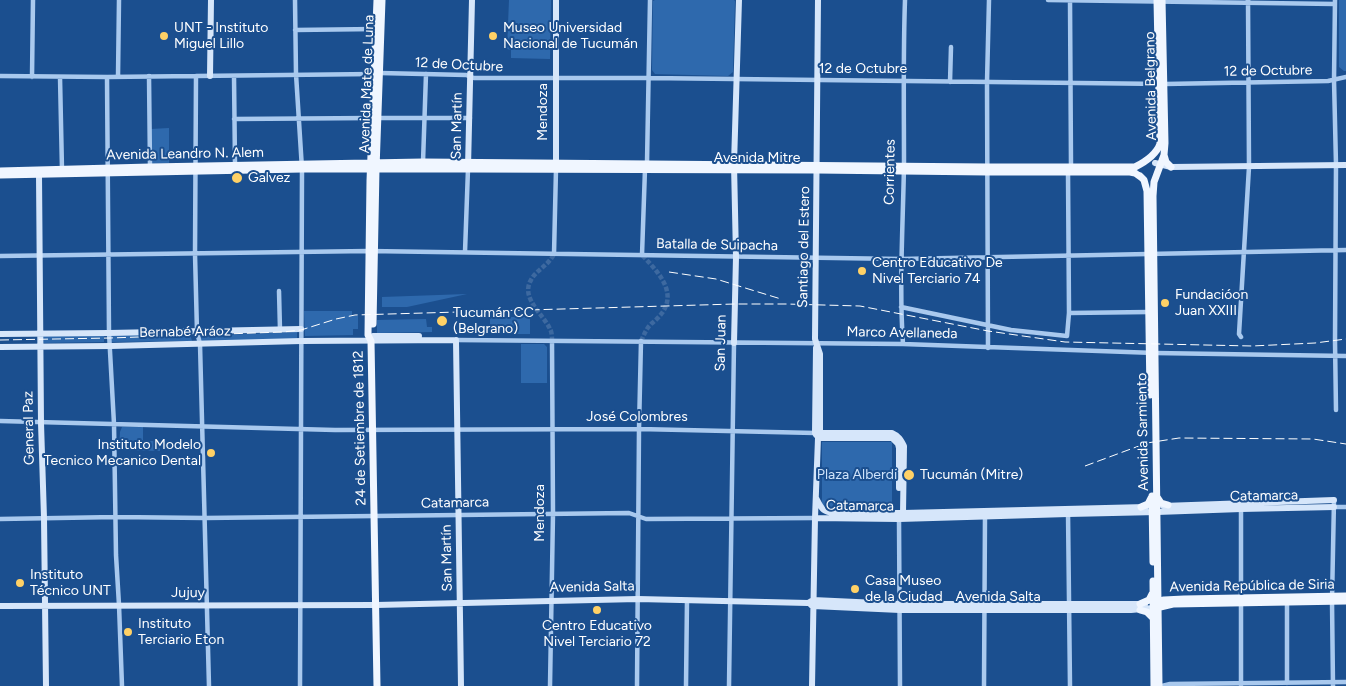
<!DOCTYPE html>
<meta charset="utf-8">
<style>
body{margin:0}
canvas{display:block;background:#1b4f8f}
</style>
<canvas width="1346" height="686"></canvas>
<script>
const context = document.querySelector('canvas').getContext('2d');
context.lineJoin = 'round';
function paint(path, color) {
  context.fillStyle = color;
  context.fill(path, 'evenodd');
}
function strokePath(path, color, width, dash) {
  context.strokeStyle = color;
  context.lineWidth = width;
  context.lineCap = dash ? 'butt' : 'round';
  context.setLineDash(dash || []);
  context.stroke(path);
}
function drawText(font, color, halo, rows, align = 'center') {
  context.font = font + ' Figtree,sans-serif';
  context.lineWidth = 4;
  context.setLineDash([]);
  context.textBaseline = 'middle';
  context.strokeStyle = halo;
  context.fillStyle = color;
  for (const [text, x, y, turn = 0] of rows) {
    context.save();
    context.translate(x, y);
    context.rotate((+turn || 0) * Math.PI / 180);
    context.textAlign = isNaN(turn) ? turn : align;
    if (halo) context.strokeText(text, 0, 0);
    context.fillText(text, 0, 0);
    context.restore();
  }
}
const green = new Path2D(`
 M 509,0 L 551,0 L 550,59 L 511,58 L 511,50 L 507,49 Z
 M 655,0 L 734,0 L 735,1 L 733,72 L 728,76 L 655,74 L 652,70 L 653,1 Z
 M 1339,0 L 1346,0 L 1346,71 L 1344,71 L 1339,67 Z
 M 169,128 L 169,163 L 151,164 L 151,129 Z
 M 467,294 L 407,307 L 382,307 L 382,297 Z
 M 304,311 L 352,311 L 352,316 L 358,316 L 358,329 L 353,329 L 353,335 L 305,336 Z
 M 490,317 L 530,317 L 530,334 L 490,334 Z
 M 426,319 L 427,327 L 432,327 L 432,332 L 377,333 L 377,320 Z
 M 297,332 L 297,339 L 198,342 L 196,336 Z
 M 190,334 L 192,341 L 111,342 L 111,335 Z
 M 104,335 L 104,342 L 42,343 L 42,336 Z
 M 521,344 L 544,344 L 547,347 L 547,383 L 521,383 Z
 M 122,427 L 143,427 L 143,441 L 157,441 L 157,440 L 160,440 L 160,451 L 119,450 L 120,432 Z
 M 822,442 L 892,442 L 892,507 L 822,507 Z`);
const streetTunnel = new Path2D(`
 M 552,341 C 552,337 552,332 550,329 C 544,315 520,298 531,280 C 536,270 548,266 554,254
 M 641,341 C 644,335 646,329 651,324 C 655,321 659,317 662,313 C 678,291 656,270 642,255`);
const street = new Path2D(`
 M 295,0 L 296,74 L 302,169 L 300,686
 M 1048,0 L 1335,4
 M 1335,0 L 1334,80 L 1336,165 L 1335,341 L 1336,410
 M 295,30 L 376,29
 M 380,73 L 466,75 L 474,78 L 648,78 L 1165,84 L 1328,81 L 1346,77
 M 0,76 L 107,77 L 374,74
 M 149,76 L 150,167
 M 196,76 L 195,254 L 197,332 L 200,344 L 209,686
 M 234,76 L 235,165
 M 32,77 L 33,0
 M 60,77 L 62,170
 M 107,77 L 109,333 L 114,424 L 116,555 L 119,605 L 122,686
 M 118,77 L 119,0
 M 950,82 L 951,47
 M 378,118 L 470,118
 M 234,119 L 372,118
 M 423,162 L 426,74
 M 465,252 L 468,169
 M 554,254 L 556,169
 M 642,255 L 645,169 L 647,163 L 650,0
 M 0,256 L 369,251 L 901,259 L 1346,250
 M 279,291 L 280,330
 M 901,307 L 1011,330 L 1067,336 L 1069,313 L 1068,173 L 1071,167 L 1070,0
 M 1069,313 L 1149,312
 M 1241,337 L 1239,334 L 1249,167 L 1248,0
 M 456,340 L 903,344 L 1155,353 L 1346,356
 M 903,344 C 899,284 903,225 904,165 C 904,110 903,55 905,0
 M 988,348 L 987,82 L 989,0
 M 0,421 L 335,430 L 639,429 L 815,433
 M 1334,507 L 1346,507
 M 1068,512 L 1070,686
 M 0,519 L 116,517 L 205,518 L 629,513 L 646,519 L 815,518
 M 899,519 L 900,686
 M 1287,602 L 1287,683
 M 1241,685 L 1241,507
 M 550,686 L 553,514 L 552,341
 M 637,686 L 639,429 L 641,341
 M 686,686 L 687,600
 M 729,686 L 734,343
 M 984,686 L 985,515
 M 1162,686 L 1170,684 L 1346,682
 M 1333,686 L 1332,601 L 1334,500`);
const secondary = new Path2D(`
 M 556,0 L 556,166
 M 210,76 L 211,0
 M 1155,163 L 1171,167 L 1346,165
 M 468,167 L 472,0
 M 39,175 L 41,423 L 44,518 L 46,686
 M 0,334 L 109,333 L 301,329
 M 373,336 L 419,336
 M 456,340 L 461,686
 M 734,343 L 736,257 L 734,164 L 739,0
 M 0,347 L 111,346 L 301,341 L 456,340
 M 815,433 L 892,433 C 899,436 901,440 904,446 L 903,513 L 901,516
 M 816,435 L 815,433 L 816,348
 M 818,438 L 892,438 L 898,444 L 899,448 L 899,488
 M 816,498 C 822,509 822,512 835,513 L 903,513 L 1146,507
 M 1163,506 L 1334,500
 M 815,518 L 899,519 L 1068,514 L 1157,512 L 1241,509 L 1334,507
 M 811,605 L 813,606 L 900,610 L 1131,610 L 1153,608
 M 0,606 L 376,605 L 638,599 L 808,603 L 813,600 L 899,604 L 1145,604
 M 812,686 L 815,518 L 818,438 L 820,433 L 820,354 L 815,339 L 818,0`);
const primary = new Path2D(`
 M 377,0 L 370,181 L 368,335 L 371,341 L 377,686
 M 1164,155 L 1166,162 L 1171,167
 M 0,171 L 150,167 L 423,162 L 987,167 L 1135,167 C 1145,162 1156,155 1160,144 L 1157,0
 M 0,175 L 302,169 L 468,169 L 817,170 L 987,172 L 1130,172 L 1135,173 L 1142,178
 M 1140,176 L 1144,180 L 1147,191 L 1150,395
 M 373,324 L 376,169 L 382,0
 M 1152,496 L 1153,562
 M 1157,497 L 1161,503 L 1168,505
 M 1141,507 L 1148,504 L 1151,498
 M 1153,581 L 1154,686
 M 1156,602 L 1164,600 L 1184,599 L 1346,596
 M 1140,604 L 1149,600 L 1152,594
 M 1156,608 L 1173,604 L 1346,601
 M 1140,610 L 1147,612 L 1154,619
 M 1159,686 L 1153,196 L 1154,182 L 1164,155 L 1165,143 L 1162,0`);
const rail = new Path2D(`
 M 669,272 L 716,279 L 781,299
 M 0,340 L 110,338 L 283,332 L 301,330 L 336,319 L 355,315 L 735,304 L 786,304 L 860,306 L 988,331 L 1065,342 L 1252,346 L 1315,343 L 1346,339
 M 1085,466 L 1147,443 L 1179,438 L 1313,439 L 1346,444`);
const markers = [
 [164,36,5,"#ffd166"],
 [493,36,5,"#ffd166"],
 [237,178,6,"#ffd166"],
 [862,271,5,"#ffd166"],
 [1165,303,5,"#ffd166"],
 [442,321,6,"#ffd166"],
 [211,453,5,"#ffd166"],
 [909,475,6,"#ffd166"],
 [20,583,5,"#ffd166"],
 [855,589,5,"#ffd166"],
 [597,610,5,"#ffd166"],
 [128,632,5,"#ffd166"]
];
const poiNames = [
 ["UNT - Instituto",174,28],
 ["Miguel Lillo",174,44],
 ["Museo Universidad",503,28],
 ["Nacional de Tucumán",503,44],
 ["Galvez",248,178],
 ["Centro Educativo De",872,263],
 ["Nivel Terciario 74",872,279],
 ["Fundacióon",1175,295],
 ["Juan XXIII",1175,311],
 ["Tucumán CC",453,313],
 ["(Belgrano)",453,329],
 ["Instituto Modelo",201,445,"right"],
 ["Tecnico Mecanico Dental",201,461,"right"],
 ["Tucumán (Mitre)",920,475],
 ["Instituto",30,575],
 ["Técnico UNT",30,591],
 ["Casa Museo",865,581],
 ["de la Ciudad",865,597],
 ["Instituto",138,624],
 ["Terciario Eton",138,640],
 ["Centro Educativo",597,626,"center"],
 ["Nivel Terciario 72",597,642,"center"]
];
const streetNames = [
 ["12 de Octubre",459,65,3],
 ["12 de Octubre",863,69],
 ["12 de Octubre",1268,71,-1],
 ["Avenida Mate de Luna",367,84,-88],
 ["Avenida Belgrano",1151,86,-91],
 ["Mendoza",543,112,-90],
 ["San Martín",457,126,-89],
 ["Avenida Leandro N. Alem",185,154,-1],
 ["Avenida Mitre",757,158],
 ["Corrientes",890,172,-89],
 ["Batalla de Suipacha",717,245,1],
 ["Santiago del Estero",804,247,-89],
 ["Bernabé Aráoz",185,332,-1],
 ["Marco Avellaneda",902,333,1],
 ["San Juan",721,343,-89],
 ["José Colombres",637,417],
 ["General Paz",29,428,-91],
 ["24 de Setiembre de 1812",360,428,-91],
 ["Avenida Sarmiento",1143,432,-91],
 ["Catamarca",1264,496,-1],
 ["Catamarca",455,503,-1],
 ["Catamarca",860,506,1],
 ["Mendoza",540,513,-90],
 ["San Martín",447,558,-91],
 ["Avenida República de Siria",1252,586,-1],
 ["Avenida Salta",592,587,-1],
 ["Jujuy",188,593,1],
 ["Avenida Salta",998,597]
];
const parkNames = [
 ["Plaza Alberdi",857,475]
];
paint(green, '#2e69ad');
strokePath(streetTunnel, '#3d69a0', 4.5, [4.5, 2]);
strokePath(street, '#a9c9ee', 4.5);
strokePath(secondary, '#d6e6fa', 6);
strokePath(primary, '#f0f6ff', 7);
strokePath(rail, '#fff', 1, [9, 4]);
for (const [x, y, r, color] of markers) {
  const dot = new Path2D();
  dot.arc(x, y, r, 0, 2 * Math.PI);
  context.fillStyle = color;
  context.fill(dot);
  strokePath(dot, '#1b4f8f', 2);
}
drawText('14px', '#fff', '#1b4f8f', poiNames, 'left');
drawText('14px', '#fff', '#1b4f8f', streetNames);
drawText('14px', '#cfe3fa', '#1b4f8f', parkNames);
</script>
